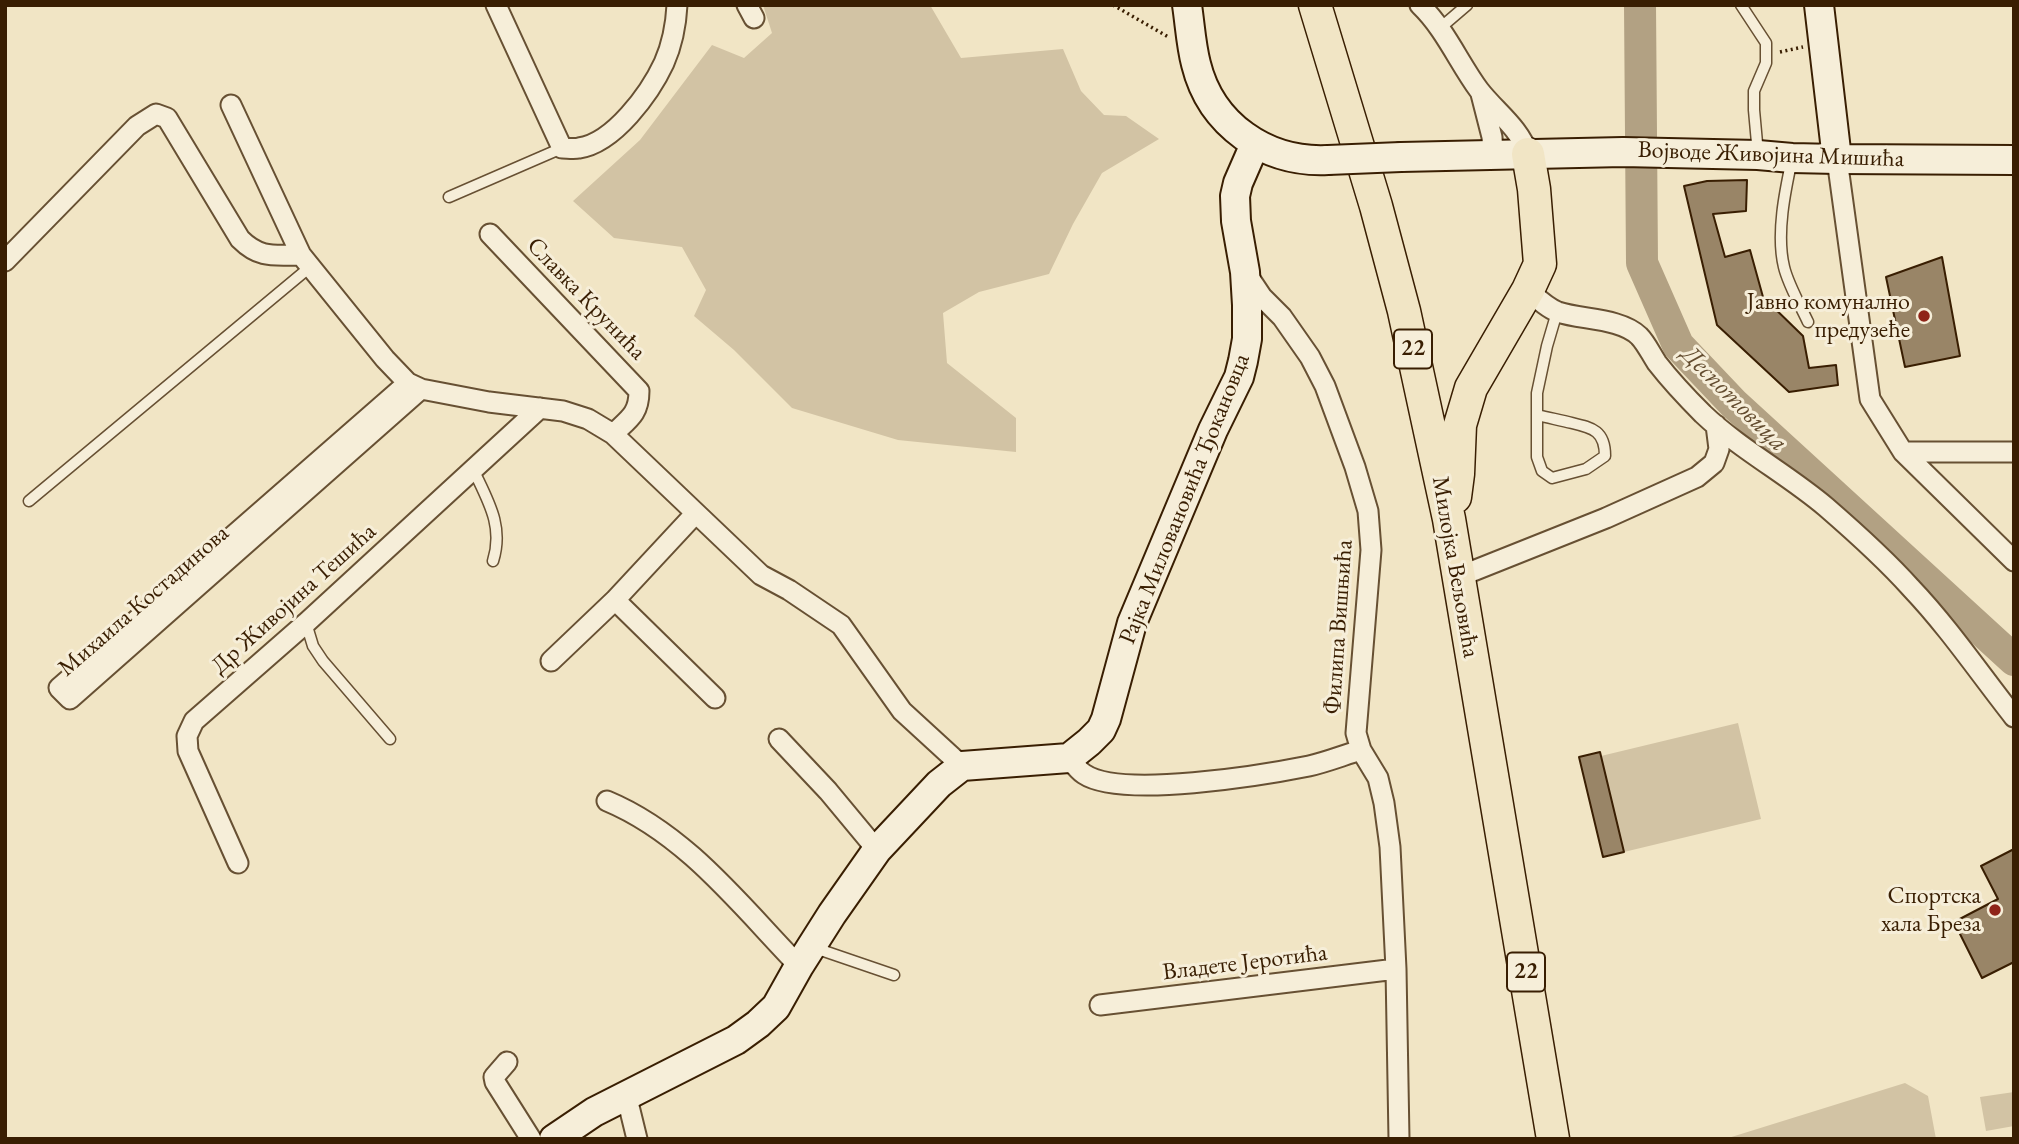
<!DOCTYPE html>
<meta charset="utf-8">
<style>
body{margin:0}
#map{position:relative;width:2019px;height:1144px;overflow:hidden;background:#f1e5c5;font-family:"EB Garamond",serif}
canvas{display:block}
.frame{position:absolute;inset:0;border:7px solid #391e02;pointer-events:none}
</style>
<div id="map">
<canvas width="2019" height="1144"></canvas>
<div class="frame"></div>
</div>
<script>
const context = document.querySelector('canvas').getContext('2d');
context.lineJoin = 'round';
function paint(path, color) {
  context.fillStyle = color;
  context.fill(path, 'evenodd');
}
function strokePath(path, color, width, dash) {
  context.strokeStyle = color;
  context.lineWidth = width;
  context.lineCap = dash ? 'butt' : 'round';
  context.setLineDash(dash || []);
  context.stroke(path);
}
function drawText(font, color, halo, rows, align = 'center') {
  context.font = font + ' "EB Garamond",serif';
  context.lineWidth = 6;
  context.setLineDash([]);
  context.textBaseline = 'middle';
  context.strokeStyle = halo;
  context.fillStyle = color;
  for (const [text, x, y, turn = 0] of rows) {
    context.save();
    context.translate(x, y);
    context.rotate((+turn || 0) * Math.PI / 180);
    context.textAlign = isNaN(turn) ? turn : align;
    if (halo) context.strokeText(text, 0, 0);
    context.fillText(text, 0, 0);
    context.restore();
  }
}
const green = new Path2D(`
 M 763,5 L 930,5 L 961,58 L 1063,49 L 1081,91 L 1104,115 L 1126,116 L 1159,139 L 1102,173 L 1073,224 L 1049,274 L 979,292 L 943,313 L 947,363 L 1016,418 L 1016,452 L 898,440 L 792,408 L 734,350 L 694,316 L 706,290 L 682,247 L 614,238 L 573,201 L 640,140 L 712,45 L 744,58 L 772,33 Z
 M 1738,723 L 1761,819 L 1624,852 L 1601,756 Z
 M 1905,1083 L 1928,1096 L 1936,1139 L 1725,1139 Z
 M 2014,1092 L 2014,1126 L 1986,1131 L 1980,1097 Z`);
const river = new Path2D(`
 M 1640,5 L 1642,263 L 1678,345 L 1733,403 L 2014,660`);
const building = new Path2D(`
 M 1747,180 L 1746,211 L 1713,214 L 1725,257 L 1750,250 L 1763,297 L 1803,336 L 1809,368 L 1836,365 L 1838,385 L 1789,392 L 1717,325 L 1684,186 L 1707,181 Z
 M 1942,257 L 1960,356 L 1905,367 L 1886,277 Z
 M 1600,752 L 1624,852 L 1603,857 L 1579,757 Z
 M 2014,849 L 2014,962 L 1982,978 L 1954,922 L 1998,899 L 1981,866 Z`);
const path = new Path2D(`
 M 1113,5 L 1170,38
 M 1780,52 L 1803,47`);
const lane = new Path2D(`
 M 1741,5 L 1766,43 L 1766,63 L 1754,91 L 1754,110 L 1758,154
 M 1439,29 L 1467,5
 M 1792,159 C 1785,191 1776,234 1784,267 C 1788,284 1800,305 1808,322
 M 449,197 L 562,148
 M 1537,415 C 1549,418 1560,420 1572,423 C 1593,428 1605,431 1605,456 L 1586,469 L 1552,478 L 1542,471 L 1537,457 L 1537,393 L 1547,346 L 1557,312
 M 473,469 C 488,501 504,526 493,561
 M 29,501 L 310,267
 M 306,623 L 313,646 L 323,661 L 390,739
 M 815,948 L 894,975`);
const street = new Path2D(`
 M 496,5 L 562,148 C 567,148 574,149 579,148 C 614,143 650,93 664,63 C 672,45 676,25 677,5
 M 747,5 L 754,18
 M 1420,5 C 1445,29 1459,63 1479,90 C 1496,112 1519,127 1528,154
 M 1481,94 L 1492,137 L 1493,155
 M 231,105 L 301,255 L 385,359 L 408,383 L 421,389 L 489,402 L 563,411 L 588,419 L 613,434 L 761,575 L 789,590 L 841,625 L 902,711 L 962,766
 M 1837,159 L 1870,399 L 1903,452 L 2014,561
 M 490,234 L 639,391 C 639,414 629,419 613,434
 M 5,261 L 137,126 L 156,114 L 167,118 L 240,239 C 260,259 274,255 301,255
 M 1246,273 L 1262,297 L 1282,317 L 1310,357 L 1325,386 L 1355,467 L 1368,511 L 1371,550 L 1356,733 L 1361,750 L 1378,778 L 1384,803 L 1390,847 L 1396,969 L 1399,1139
 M 1528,290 C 1537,298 1547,308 1558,312 C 1582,320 1620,318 1639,336 C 1646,343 1651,354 1657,363 C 1671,381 1687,398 1703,414 C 1741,450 1787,474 1826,507 C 1856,533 1885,559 1911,588 C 1949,628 1980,674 2014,717
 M 408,383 L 59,688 L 70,699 L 421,389
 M 1903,452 L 2014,452
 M 1458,577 L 1606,518 L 1697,477 L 1714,463 L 1719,449 L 1716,425
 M 615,600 L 715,698
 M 551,661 L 615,600 L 695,514
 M 779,739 L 828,791 L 877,850
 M 1069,758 C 1073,763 1078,770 1084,774 C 1121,799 1264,775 1309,766 C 1327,762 1344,755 1361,750
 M 607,801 C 686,834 740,905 799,966
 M 238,863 L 188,751 L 187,736 L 194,721 L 306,623 L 540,408
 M 1100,1005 L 1396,969
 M 507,1062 L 494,1077 L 495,1082 L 531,1139
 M 626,1094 L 637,1139`);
const secondary = new Path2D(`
 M 1187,5 C 1190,25 1191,45 1196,64 C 1211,125 1266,163 1328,160
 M 1819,5 L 1837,159
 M 1401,157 L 1623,152 L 1758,155 L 1792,158 L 1837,159 L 2014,160
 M 554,1139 L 594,1112 L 736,1040 L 758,1024 L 776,1007 L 799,966 L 832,914 L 877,850 L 939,784 L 962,766 L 1069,758 L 1089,742 L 1101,730 L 1106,719 L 1132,623 L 1213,430 L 1239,377 L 1243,361 L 1247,339 L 1247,305 L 1245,272 L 1236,221 L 1235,196 L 1238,183 L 1255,144`);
const primary = new Path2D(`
 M 1315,5 L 1376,206 L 1404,311 L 1449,519 L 1553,1139
 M 1455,497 L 1458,474 L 1460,425 L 1471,388 L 1528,290 L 1540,264 L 1534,189 L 1528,154`);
const secondaryBridge = new Path2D(`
 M 1328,160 L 1401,157`);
const markers = [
 [1924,316,7,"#8f2418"],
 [1995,910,7,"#8f2418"]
];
const shields = [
 [1413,349,38],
 [1526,972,38]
];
const shieldNames = [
 ["22",1413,349],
 ["22",1526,972]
];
const streetNames = [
 ["Војводе Живојина Мишића",1771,155,2],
 ["Славка Крунића",586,299,46],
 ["Рајка Миловановића Ђокановца",1185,499,-68],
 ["Милојка Вељовића",1455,567,80],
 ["Др Живојина Тешића",294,599,-42],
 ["Михаила Костадинова",144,601,-41],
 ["Филипа Вишњића",1339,627,-86],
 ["Владете Јеротића",1245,963,-7]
];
const poiNames = [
 ["Јавно комунално",1910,302],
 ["предузеће",1910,330],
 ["Спортска",1981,896],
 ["хала Бреза",1981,924]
];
const waterNames = [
 ["Деспотовица",1734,399,45]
];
paint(green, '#d2c3a4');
strokePath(river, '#b2a183', 32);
paint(building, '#998567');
strokePath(building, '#391e02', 2);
strokePath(lane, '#675033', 13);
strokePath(street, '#675033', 23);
strokePath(secondary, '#391e02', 32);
strokePath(primary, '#391e02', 35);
strokePath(path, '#391e02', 3.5, [2, 3.5]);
strokePath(lane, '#f6eed9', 10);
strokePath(street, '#f6eed9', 19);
strokePath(secondary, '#f6eed9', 28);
strokePath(primary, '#f1e5c5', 32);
strokePath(secondaryBridge, '#391e02', 32, []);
strokePath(secondaryBridge, '#f6eed9', 28);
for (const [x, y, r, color] of markers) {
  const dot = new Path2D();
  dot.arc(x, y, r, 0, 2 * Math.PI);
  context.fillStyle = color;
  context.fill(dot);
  strokePath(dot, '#f6eed9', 2.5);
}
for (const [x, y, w] of shields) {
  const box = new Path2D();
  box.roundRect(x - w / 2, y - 19.5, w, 39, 5);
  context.fillStyle = '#f6eed9';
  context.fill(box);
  strokePath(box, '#391e02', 2);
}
drawText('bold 23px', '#391e02', null, shieldNames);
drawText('24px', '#391e02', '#f6eed9', streetNames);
drawText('24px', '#391e02', '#f6eed9', poiNames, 'right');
drawText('italic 26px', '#634c2f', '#f6eed9', waterNames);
</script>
